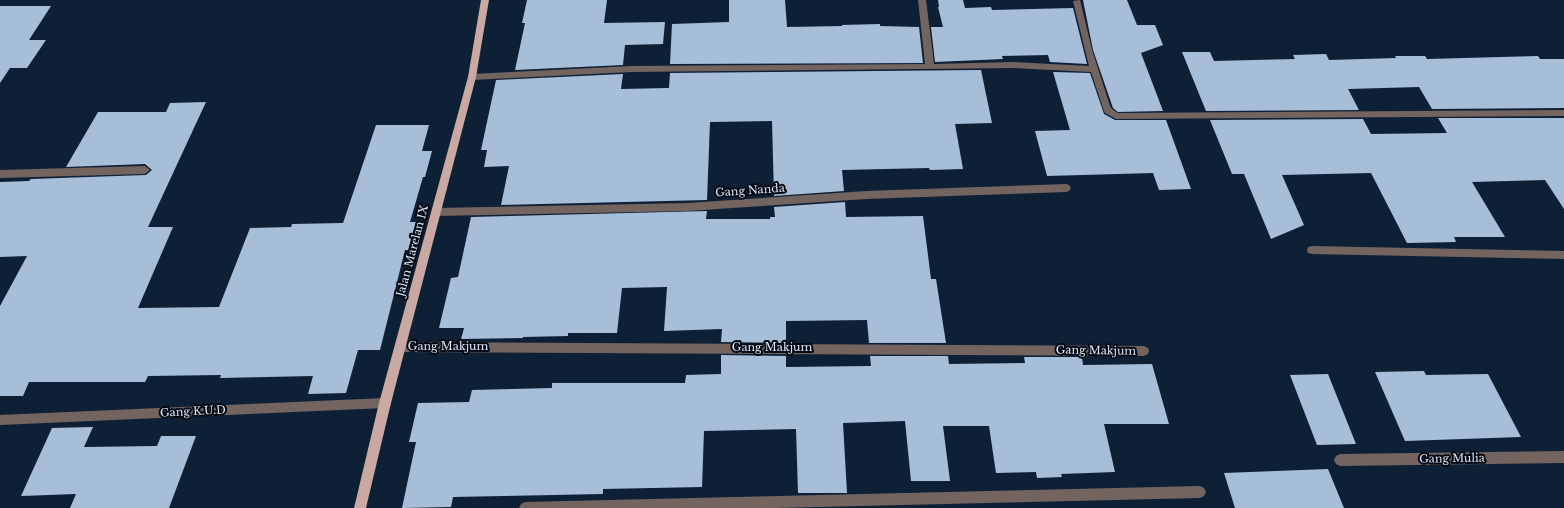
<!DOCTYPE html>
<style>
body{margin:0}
canvas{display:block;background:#0e2035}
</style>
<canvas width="1564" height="508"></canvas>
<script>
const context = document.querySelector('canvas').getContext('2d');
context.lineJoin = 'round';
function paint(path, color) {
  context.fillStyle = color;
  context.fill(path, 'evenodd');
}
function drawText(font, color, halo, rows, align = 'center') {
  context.font = font + ' "Libre Baskerville",serif';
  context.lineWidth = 4;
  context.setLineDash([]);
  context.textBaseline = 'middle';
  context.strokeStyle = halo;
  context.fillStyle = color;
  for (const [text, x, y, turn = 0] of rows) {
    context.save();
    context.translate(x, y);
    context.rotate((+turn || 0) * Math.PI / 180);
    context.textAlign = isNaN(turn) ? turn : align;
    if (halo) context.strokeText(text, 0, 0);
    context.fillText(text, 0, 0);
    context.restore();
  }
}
const building = new Path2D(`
 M 527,0 L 607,0 L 604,23 L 665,22 L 663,44 L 625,45 L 623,65 L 515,70 L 525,23 L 522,23 Z
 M 729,0 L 785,0 L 787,27 L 842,26 L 842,25 L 880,24 L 880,26 L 919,27 L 923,63 L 670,64 L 672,24 L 729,22 Z
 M 938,0 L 963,0 L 965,8 L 991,7 L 992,10 L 1073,8 L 1087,64 L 1050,62 L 1048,55 L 1002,56 L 1003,59 L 935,62 L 931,27 L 943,27 L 938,7 L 939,7 Z
 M 1083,0 L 1127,0 L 1137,25 L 1155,25 L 1163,45 L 1141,53 L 1163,111 L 1118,112 L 1113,108 L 1093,50 Z
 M 0,6 L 51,6 L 29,40 L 46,40 L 27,68 L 10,68 L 0,83 Z
 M 1182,52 L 1210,52 L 1214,61 L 1295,59 L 1293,55 L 1326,54 L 1329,60 L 1396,58 L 1395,56 L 1425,56 L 1427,59 L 1538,56 L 1540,59 L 1564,59 L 1564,108 L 1432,109 L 1419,87 L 1348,89 L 1359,110 L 1206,111 Z
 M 981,70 L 992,123 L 955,124 L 963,169 L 930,170 L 929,168 L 842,170 L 844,191 L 774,196 L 772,121 L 710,122 L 707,200 L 501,205 L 509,166 L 484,167 L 487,150 L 481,150 L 496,80 L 623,74 L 621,89 L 669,88 L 670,73 Z
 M 1053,72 L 1090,73 L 1104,114 L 1115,120 L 1166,120 L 1191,189 L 1159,190 L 1153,173 L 1047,176 L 1035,131 L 1070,130 Z
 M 206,102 L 148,227 L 173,227 L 138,308 L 219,307 L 250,228 L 291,227 L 292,224 L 343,223 L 376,125 L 429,125 L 422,151 L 432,151 L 425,177 L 423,177 L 410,222 L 416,222 L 408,250 L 405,250 L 380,350 L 358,350 L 346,393 L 308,394 L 313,376 L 220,378 L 221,375 L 148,376 L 145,382 L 29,382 L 23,396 L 0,396 L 0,306 L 27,256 L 0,257 L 0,182 L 29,181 L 31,179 L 146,175 L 152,170 L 145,164 L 66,167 L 98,112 L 166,112 L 170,103 Z
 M 1438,118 L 1564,118 L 1564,209 L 1545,180 L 1472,182 L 1505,237 L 1454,237 L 1456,242 L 1407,243 L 1371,173 L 1282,175 L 1304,225 L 1271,239 L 1244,174 L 1232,174 L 1210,120 L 1363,119 L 1371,134 L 1447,133 Z
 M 845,202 L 846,217 L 923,216 L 931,279 L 936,279 L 946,343 L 869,343 L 867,320 L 786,321 L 786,343 L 721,342 L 722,329 L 664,331 L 667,287 L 622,288 L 617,333 L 568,333 L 568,336 L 523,337 L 523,338 L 461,339 L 464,328 L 439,328 L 451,278 L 458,277 L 471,217 L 707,211 L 706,219 L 770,219 L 770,217 L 775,217 L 774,207 Z
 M 721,355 L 786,356 L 786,367 L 871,366 L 870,356 L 948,356 L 949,364 L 1025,363 L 1024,357 L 1082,357 L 1083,365 L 1152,364 L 1169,424 L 1104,424 L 1115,472 L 1061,474 L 1062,477 L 1037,478 L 1036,472 L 996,473 L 989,426 L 943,426 L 950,481 L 911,481 L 905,421 L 843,423 L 847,493 L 798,493 L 796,429 L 704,431 L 702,487 L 603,489 L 603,494 L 453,497 L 451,507 L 402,508 L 416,442 L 409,442 L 418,403 L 469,402 L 472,390 L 552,388 L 552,383 L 685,383 L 686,375 L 721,374 Z
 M 1424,371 L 1426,375 L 1488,374 L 1521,437 L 1405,441 L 1375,372 Z
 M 1328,374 L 1356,444 L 1317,445 L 1290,375 Z
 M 93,427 L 84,447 L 157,446 L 161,436 L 196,436 L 169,508 L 70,508 L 76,494 L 21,496 L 52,428 Z
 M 1328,469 L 1344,508 L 1235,508 L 1224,473 Z`);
const minor = new Path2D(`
 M 918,0 L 926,0 L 934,64 L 1013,62 L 1089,66 L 1073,1 L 1080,0 L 1092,50 L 1110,106 L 1112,109 L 1118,113 L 1564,110 L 1564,116 L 1116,119 L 1105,113 L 1104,111 L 1091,72 L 1013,68 L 631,72 L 472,80 L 468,77 L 472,74 L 631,66 L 925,64 Z
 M 145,166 L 150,170 L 145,174 L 0,178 L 0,170 Z
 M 1066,184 L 1069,185 L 1071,188 L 1069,191 L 1066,192 L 866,199 L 688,211 L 436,216 L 433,215 L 431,212 L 433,209 L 436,208 L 688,203 L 866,191 Z
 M 1312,246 L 1564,251 L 1564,259 L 1312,254 L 1308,253 L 1307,250 L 1308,247 Z
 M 400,342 L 1144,346 L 1148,348 L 1149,351 L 1148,354 L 1144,356 L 400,352 L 396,350 L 395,347 L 396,344 Z
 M 385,398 L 389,399 L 391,403 L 389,407 L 385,408 L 0,425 L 0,415 Z
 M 1564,451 L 1564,463 L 1340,466 L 1336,464 L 1334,460 L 1336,456 L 1340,454 Z
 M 1200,486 L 1204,488 L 1206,492 L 1204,496 L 1200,498 L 775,508 L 519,508 L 521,504 L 525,502 Z`);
const major = new Path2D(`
 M 481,0 L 489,0 L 476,77 L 391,403 L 366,508 L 354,508 L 379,403 L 468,77 Z`);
const streetNames = [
 ["Gang Nanda",750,191,-4],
 ["Jalan Marelan IX",413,251,-75],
 ["Gang Makjum",448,347],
 ["Gang Makjum",772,348],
 ["Gang Makjum",1096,351,1],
 ["Gang K.U.D",193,412,-3],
 ["Gang Mulia",1452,459,-1]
];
paint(building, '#a7bed9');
paint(minor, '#736460');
paint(major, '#c9a9a2');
drawText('11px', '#dae6f5', '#040a13', streetNames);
</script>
